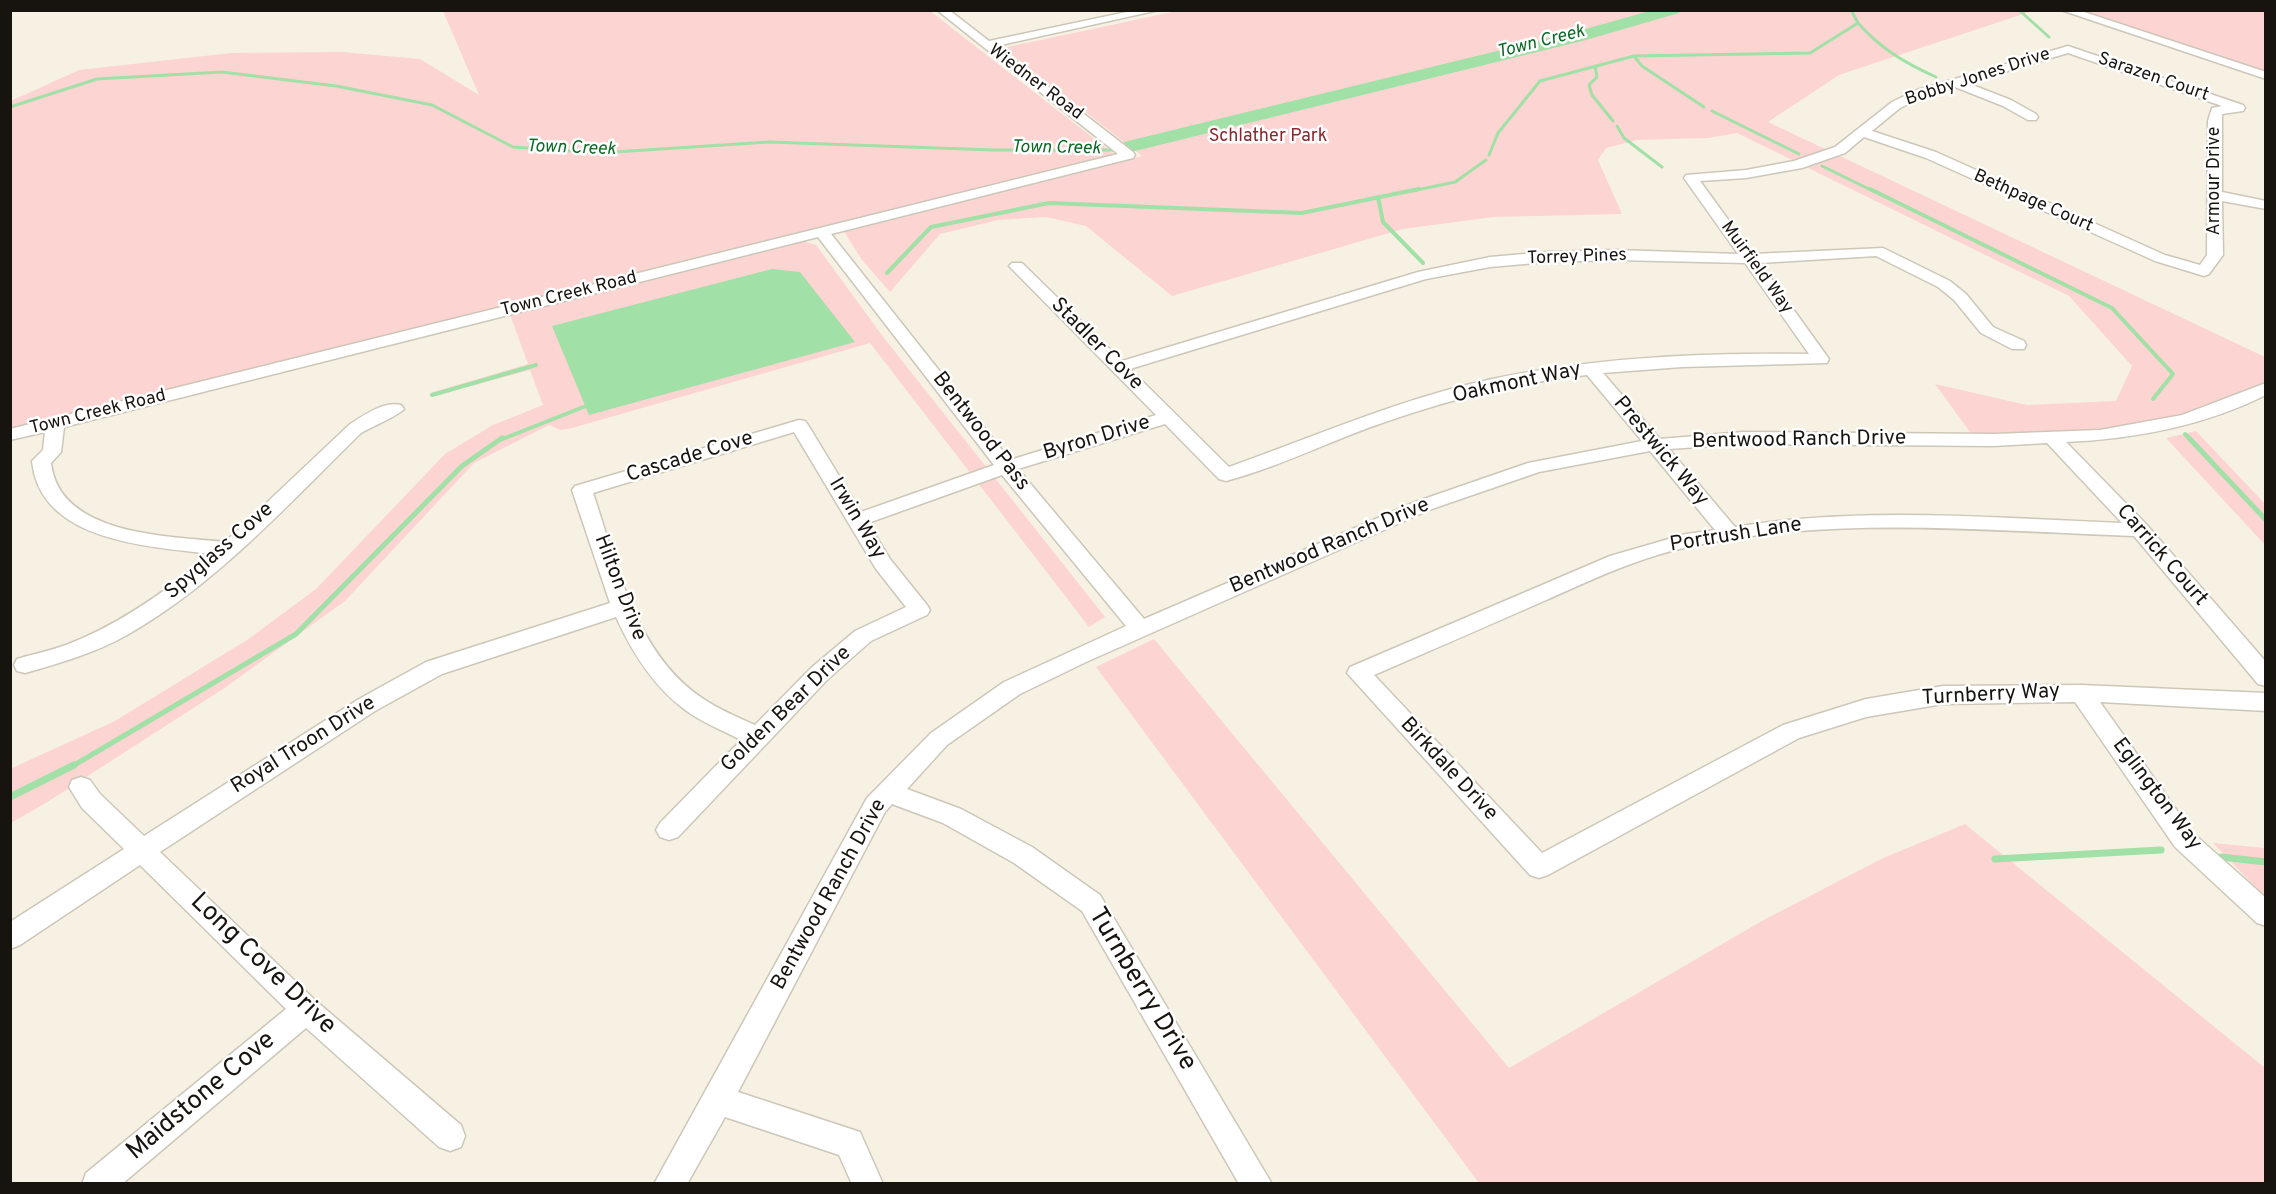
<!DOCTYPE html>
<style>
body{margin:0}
#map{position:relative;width:2276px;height:1194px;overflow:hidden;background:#f7f1e3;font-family:Overpass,sans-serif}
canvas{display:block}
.frame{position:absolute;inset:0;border:12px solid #171410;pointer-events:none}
</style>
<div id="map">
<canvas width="2276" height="1194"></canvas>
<div class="frame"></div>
</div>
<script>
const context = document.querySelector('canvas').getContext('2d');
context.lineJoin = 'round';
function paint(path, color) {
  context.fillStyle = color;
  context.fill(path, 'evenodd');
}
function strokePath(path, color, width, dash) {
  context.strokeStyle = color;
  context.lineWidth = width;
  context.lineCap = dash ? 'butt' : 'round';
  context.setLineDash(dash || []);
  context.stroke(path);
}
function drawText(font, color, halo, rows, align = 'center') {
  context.font = font + ' Overpass,sans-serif';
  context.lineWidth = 5;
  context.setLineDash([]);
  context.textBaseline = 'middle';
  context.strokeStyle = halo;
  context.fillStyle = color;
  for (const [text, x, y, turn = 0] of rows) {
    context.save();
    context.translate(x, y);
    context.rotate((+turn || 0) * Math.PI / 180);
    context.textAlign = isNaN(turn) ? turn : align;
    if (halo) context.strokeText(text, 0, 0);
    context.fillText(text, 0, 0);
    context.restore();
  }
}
const green = new Path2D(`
 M 443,11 L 930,11 L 1115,155 L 11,432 L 11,101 L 79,70 L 231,53 L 342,52 L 420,59 L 479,95 Z
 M 1177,11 L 2032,11 L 1839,75 L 1768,122 L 2265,357 L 2265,388 L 2143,428 L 1975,439 L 1935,384 L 2027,405 L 2116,401 L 2132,366 L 2069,296 L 1737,133 L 1708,138 L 1637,140 L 1606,148 L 1598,160 L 1622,214 L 1493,217 L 1403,229 L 1172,296 L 1086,226 L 1046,217 L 998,220 L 940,234 L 890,292 L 862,260 L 843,230 L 1142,156 L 1003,48 Z
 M 2077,11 L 2265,11 L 2265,72 Z
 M 802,241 L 816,245 L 884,338 L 1105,617 L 1089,627 L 870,343 L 572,428 L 561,430 L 549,425 L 474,463 L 345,601 L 226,687 L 49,801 L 11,823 L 10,769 L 115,721 L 247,640 L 316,589 L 445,454 L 493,425 L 543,405 L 530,370 L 431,397 L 430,393 L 528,364 L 509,312 Z
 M 2196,431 L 2265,504 L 2265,545 L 2166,438 Z
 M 1154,639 L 1509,1068 L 1760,922 L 1881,859 L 1965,824 L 2265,1068 L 2265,1183 L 1479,1183 L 1096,667 Z
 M 2213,843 L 2265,848 L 2265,892 L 2262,894 Z`);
const water = new Path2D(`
 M 772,269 L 800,272 L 855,342 L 589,415 L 552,326 Z`);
const streamFar3 = new Path2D(`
 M 2019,10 L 2049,37
 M 1858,23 C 1881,49 1905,63 1936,77
 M 1634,56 L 1642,66 L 1704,107
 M 1595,66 L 1597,77 L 1589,85 L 1592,95 L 1613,121
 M 10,107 L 97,79 L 222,72 L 336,86 L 432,105 L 513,147 L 599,153 L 769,142 L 994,150 L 1112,150
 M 1712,111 L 1799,154
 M 1617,126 L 1624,138 L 1662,167
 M 1489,155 L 1498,133 L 1540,81 L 1634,56 L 1810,53 L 1858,23 L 1851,10
 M 1822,166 L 1873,191
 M 1412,191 L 1455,182 L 1486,160`);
const streamFar2 = new Path2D(`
 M 1870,189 L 2112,308 L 2173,374 L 2153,399
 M 1378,197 L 1383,222 L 1423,263
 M 887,273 L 931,227 L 1049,203 L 1302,213 L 1419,189
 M 432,395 L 536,365
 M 2185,434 L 2191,440
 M 500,440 L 591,404`);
const streamFar1 = new Path2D(`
 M 2189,438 L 2266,520
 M 71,767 L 296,634 L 462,466 L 502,438`);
const stream = new Path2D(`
 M 10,797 L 74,765
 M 2221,857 L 2266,862
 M 1995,859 L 2161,850`);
const river = new Path2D(`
 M 1653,10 L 1681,10 L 1679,13 L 1586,40 L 1131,152 L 1124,150 L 1121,146 L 1124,142 L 1575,32 Z`);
const minor = new Path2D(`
 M 937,10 L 949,10 L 989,41 L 1136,10 L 1159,10 L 996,46 L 1133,152 L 1135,155 L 1133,158 L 831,234 L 1010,460 L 1156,415 L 1012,269 L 1009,266 L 1012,263 L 1022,263 L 1122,361 L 1418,272 L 1490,257 L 1547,252 L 1616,250 L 1738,254 L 1684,178 L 1686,175 L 1746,170 L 1794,161 L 1835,147 L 1892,102 L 1917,90 L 2068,46 L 2243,105 L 2245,108 L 2243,111 L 2222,114 L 2222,192 L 2266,201 L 2266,209 L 2222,201 L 2223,255 L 2209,274 L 2204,276 L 2155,261 L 1926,158 L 1864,137 L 1845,153 L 1802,168 L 1746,178 L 1700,181 L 1753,254 L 1883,248 L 1950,281 L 1966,294 L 1993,327 L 2024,341 L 2026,345 L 2024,349 L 2012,349 L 1981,333 L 1954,300 L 1938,287 L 1876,256 L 1760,263 L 1829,359 L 1827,363 L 1682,367 L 1603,373 L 1660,439 L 1743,432 L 1994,434 L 2100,430 L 2182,415 L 2266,383 L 2266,395 C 2204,426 2134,439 2066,442 L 2147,525 L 2266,662 L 2266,686 L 2258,684 L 2134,536 C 1986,531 1834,515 1688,547 C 1637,558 1591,580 1544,601 C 1487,626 1430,651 1374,675 L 1542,853 L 1783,725 L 1866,699 L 1943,686 L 2081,685 L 2266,693 L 2266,711 L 2100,702 L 2193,833 L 2266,898 L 2266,926 L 2257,923 L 2175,847 L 2075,702 L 1943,704 L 1866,717 L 1799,738 L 1548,875 L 1539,878 L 1530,875 L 1347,673 L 1350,667 L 1610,556 L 1686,534 L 1715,530 L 1650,451 L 1539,472 L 1429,510 L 1086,662 L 1020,694 L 947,745 L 907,789 L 961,809 L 1032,847 L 1100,895 L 1272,1184 L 1239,1184 L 1082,911 L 1014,863 L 943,823 L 892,804 L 885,812 L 738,1092 L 860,1132 L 883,1184 L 852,1184 L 839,1155 L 725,1117 L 687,1184 L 654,1184 L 867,798 L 931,733 L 1004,682 L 1126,626 L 1002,475 L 868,523 L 890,559 L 927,605 L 930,610 L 927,615 L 871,641 L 827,680 L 678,837 L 669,840 L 660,837 L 656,830 L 660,823 L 741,740 C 722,730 701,722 684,709 C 653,686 632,652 616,617 L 442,674 L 375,711 L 160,852 L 316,1001 L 461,1125 L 465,1136 L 461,1147 L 450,1151 L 439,1147 L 306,1028 L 122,1184 L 82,1184 L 86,1173 L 286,1009 L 140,865 L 20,945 L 10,949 L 10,922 L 124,849 L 82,808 L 69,787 L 72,780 L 81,777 L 90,780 L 100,794 L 144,836 L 359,699 L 426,662 L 610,603 L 572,490 L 575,486 L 799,420 L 805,421 L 808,425 L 861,512 L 994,465 L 818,237 L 64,427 L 61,452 L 51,463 C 59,536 169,536 225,542 L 349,425 C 363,416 383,401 401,405 L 404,409 C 398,416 371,427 361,433 C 288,504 217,584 127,635 C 95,653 60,663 25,673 L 17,671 L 14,665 L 17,659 C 33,654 50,651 66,645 C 119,625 168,590 211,554 C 148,546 40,542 32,461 L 43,450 L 45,432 L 10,440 L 10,429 L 1118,154 ZM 2068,53 L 2222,106 L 2212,108 L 2208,121 L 2207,255 L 2200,265 L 2165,255 L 1936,152 L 1872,131 L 1900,108 L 1925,96 L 1955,87 L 2003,106 L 2028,120 L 2036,120 L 2038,117 L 2036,114 L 2011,100 L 1967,83 ZM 1616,260 L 1745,263 L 1809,354 C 1703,353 1596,357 1492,379 C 1402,398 1316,436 1229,467 L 1130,369 L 1426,279 L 1490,267 L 1547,262 ZM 1587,375 L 1642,441 L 1528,463 L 1415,502 L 1144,619 L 1018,469 L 1165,424 L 1219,479 L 1226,481 C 1271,469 1316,448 1360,431 C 1436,403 1506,384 1587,375 ZM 794,432 L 876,569 L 906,607 L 855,631 L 811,668 L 755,725 C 737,717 718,709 702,698 C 635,653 617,564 593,493 ZM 2047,443 L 2122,523 C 1993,518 1862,506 1735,527 L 1669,449 L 1743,444 L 1994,446 Z
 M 2061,10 L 2078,10 L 2266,72 L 2266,79 Z`);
const farWaternames = [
 ["Town Creek",1541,43,-14],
 ["Town Creek",571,149,2],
 ["Town Creek",1056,149,1]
];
const farStreetnames = [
 ["Bobby Jones Drive",1978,78,-18],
 ["Sarazen Court",2153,78,19],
 ["Wiedner Road",1035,83,37],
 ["Armour Drive",2215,181,-90],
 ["Bethpage Court",2033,202,24],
 ["Torrey Pines",1577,258,-2],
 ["Muirfield Way",1756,268,54],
 ["Town Creek Road",569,295,-14],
 ["Town Creek Road",98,413,-14]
];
const farParknames = [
 ["Schlather Park",1268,137]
];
const streetNames = [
 ["Stadler Cove",1096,345,45],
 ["Oakmont Way",1517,384,-12],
 ["Bentwood Pass",980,432,52],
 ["Byron Drive",1097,439,-17],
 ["Bentwood Ranch Drive",1799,441,-1],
 ["Prestwick Way",1660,452,50],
 ["Cascade Cove",690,458,-17],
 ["Irwin Way",856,519,59],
 ["Portrush Lane",1736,536,-9],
 ["Bentwood Ranch Drive",1330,547,-23],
 ["Spyglass Cove",220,552,-41],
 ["Carrick Court",2161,556,49],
 ["Hilton Drive",619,588,69],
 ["Turnberry Way",1991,696,-3],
 ["Golden Bear Drive",787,710,-44],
 ["Royal Troon Drive",304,746,-32],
 ["Birkdale Drive",1448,770,47],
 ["Eglington Way",2156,795,53],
 ["Bentwood Ranch Drive",830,895,-61]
];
const nearStreetnames = [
 ["Long Cove Drive",262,965,44],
 ["Turnberry Drive",1141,990,59],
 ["Maidstone Cove",202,1097,-40]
];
paint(green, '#fcd4d2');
paint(water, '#a1e0a6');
strokePath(streamFar3, '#a1e0a6', 3);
strokePath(streamFar2, '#a1e0a6', 4);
strokePath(streamFar1, '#a1e0a6', 5);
strokePath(stream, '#a1e0a6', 7);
paint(river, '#a1e0a6');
strokePath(minor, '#cdc7b9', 3);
paint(minor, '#fff');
drawText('italic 18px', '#0a6a25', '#fff', farWaternames);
drawText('18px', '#171410', '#fff', farStreetnames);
drawText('18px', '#89272c', '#fff', farParknames);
drawText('21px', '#171410', '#fff', streetNames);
drawText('26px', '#171410', '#fff', nearStreetnames);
</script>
